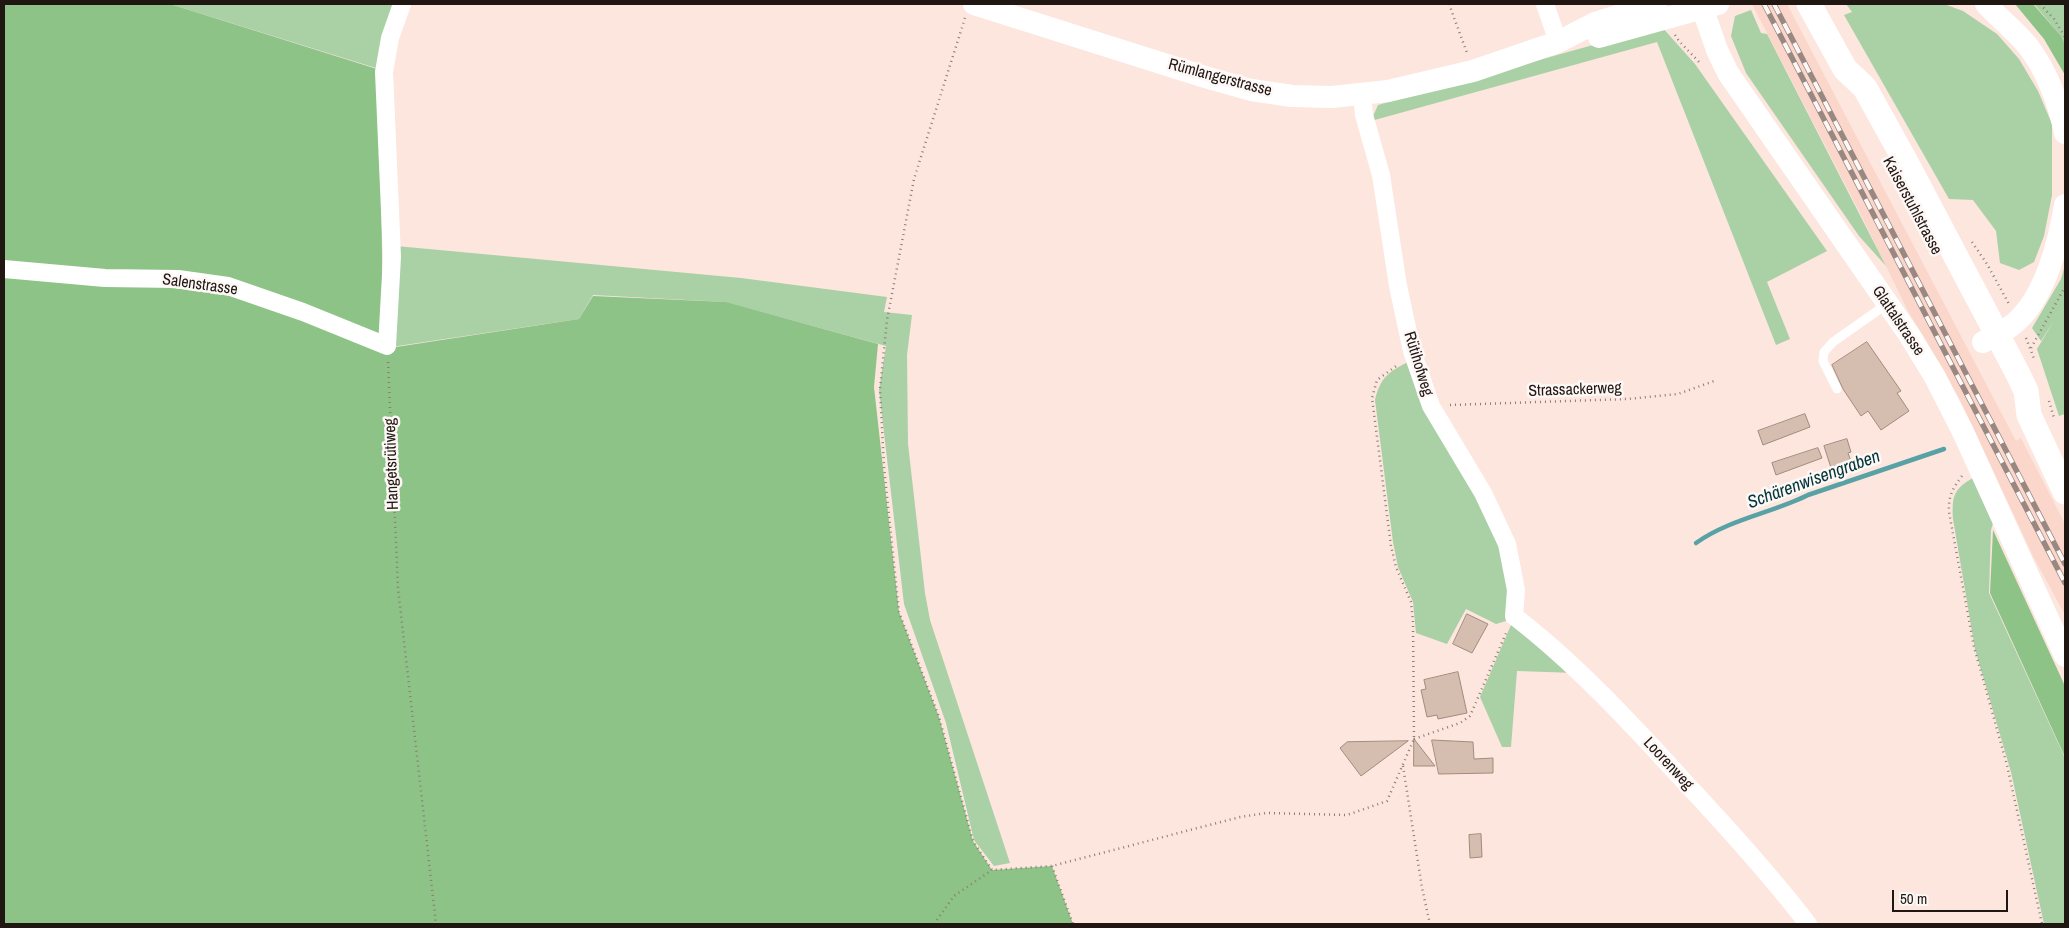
<!DOCTYPE html>
<meta charset="utf-8">
<style>
body{margin:0}
#map{position:relative;width:2069px;height:928px;overflow:hidden;background:#fce6de;font-family:"Archivo Narrow",sans-serif}
canvas{display:block}
.frame{position:absolute;inset:0;border:5px solid #201713;pointer-events:none}
.scale{position:absolute;left:1892px;top:890px;width:116px;height:22px;box-sizing:border-box;border:2px solid #201713;border-top:0;padding-left:6px;font-size:15px;line-height:18px;white-space:nowrap;color:#201713;-webkit-text-stroke:4px #fdf7f5;paint-order:stroke}
</style>
<div id="map">
<canvas width="2069" height="928"></canvas>
<div class="frame"></div>
<div class="scale">50 m</div>
</div>
<script>
const context = document.querySelector('canvas').getContext('2d');
context.lineJoin = 'round';
function paint(path, color) {
  context.fillStyle = color;
  context.fill(path, 'evenodd');
}
function strokePath(path, color, width, dash) {
  context.strokeStyle = color;
  context.lineWidth = width;
  context.lineCap = dash ? 'butt' : 'round';
  context.setLineDash(dash || []);
  context.stroke(path);
}
function drawText(font, color, halo, rows, align = 'center') {
  context.font = font + ' "Archivo Narrow",sans-serif';
  context.lineWidth = 5;
  context.setLineDash([]);
  context.textBaseline = 'middle';
  context.strokeStyle = halo;
  context.fillStyle = color;
  for (const [text, x, y, turn = 0] of rows) {
    context.save();
    context.translate(x, y);
    context.rotate((+turn || 0) * Math.PI / 180);
    context.textAlign = isNaN(turn) ? turn : align;
    if (halo) context.strokeText(text, 0, 0);
    context.fillText(text, 0, 0);
    context.restore();
  }
}
const built = new Path2D(`
 M 1752,4 L 1787,4 L 2016,441 L 2021,438 L 2065,524 L 2065,615 L 2033,556 L 1960,400 L 1908,311 L 1862,217 Z`);
const green = new Path2D(`
 M 170,4 L 395,4 L 379,69 Z
 M 1846,4 L 1944,4 L 1963,11 L 1997,34 L 2019,59 L 2038,91 L 2052,124 L 2052,195 L 2044,236 L 2034,262 L 2019,270 L 2000,263 L 1996,231 L 1973,200 L 1949,199 L 1844,15 L 1852,12 Z
 M 2034,4 L 2065,4 L 2065,46 L 2060,35 Z
 M 1751,10 L 1761,33 L 1767,34 L 1886,266 L 1859,236 L 1746,73 L 1731,36 L 1735,16 Z
 M 1661,26 L 1695,64 L 1827,251 L 1767,282 L 1790,339 L 1776,345 L 1657,42 L 1371,121 L 1378,105 Z
 M 396,246 L 741,278 L 887,297 L 884,312 L 912,315 L 907,355 L 908,444 L 925,593 L 930,620 L 1010,863 L 994,866 L 974,840 L 946,723 L 904,604 L 879,390 L 886,346 L 725,302 L 593,295 L 579,319 L 391,347 Z
 M 2065,265 L 2065,414 L 2059,416 L 2037,349 L 2054,321 L 2041,341 L 2032,328 L 2061,279 Z
 M 1411,360 L 1480,494 L 1514,589 L 1509,620 L 1496,624 L 1466,609 L 1447,644 L 1416,633 L 1413,602 L 1398,567 L 1393,542 L 1375,400 C 1381,375 1390,372 1411,360 Z
 M 1973,478 L 1994,520 L 1991,530 L 1989,593 L 2065,758 L 2065,924 L 2044,924 L 2011,772 L 1975,649 L 1953,519 C 1952,497 1953,489 1973,478 Z
 M 1517,621 L 1576,673 L 1517,671 L 1511,747 L 1502,747 L 1480,697 L 1511,625 Z`);
const forest = new Path2D(`
 M 4,4 L 170,4 L 380,70 L 383,349 L 579,319 L 593,296 L 726,302 L 878,344 L 874,387 L 899,612 L 939,717 L 973,841 L 992,870 L 1052,866 L 1073,924 L 4,924 Z
 M 2015,4 L 2033,4 L 2061,36 L 2065,45 L 2065,75 L 2044,39 Z
 M 1993,530 L 2065,686 L 2065,757 L 1990,593 Z`);
const stream = new Path2D(`
 M 1696,543 C 1730,519 1772,513 1808,495 L 1944,449`);
const building = new Path2D(`
 M 1867,342 L 1901,391 L 1897,393 L 1909,411 L 1881,430 L 1868,411 L 1861,416 L 1843,389 L 1832,365 Z
 M 1805,414 L 1810,427 L 1763,445 L 1758,431 Z
 M 1847,439 L 1851,452 L 1848,453 L 1852,464 L 1832,471 L 1824,446 Z
 M 1818,448 L 1822,458 L 1776,475 L 1772,463 Z
 M 1467,614 L 1488,624 L 1472,653 L 1453,644 Z
 M 1458,672 L 1467,713 L 1438,719 L 1437,715 L 1427,717 L 1421,690 L 1426,689 L 1424,680 Z
 M 1414,739 L 1435,766 L 1414,766 Z
 M 1432,740 L 1473,742 L 1474,759 L 1493,758 L 1493,773 L 1439,774 Z
 M 1408,741 L 1361,776 L 1340,748 L 1347,742 Z
 M 1481,834 L 1482,857 L 1470,858 L 1469,835 Z`);
const path = new Path2D(`
 M 1449,4 L 1467,53
 M 2040,4 L 2054,19 L 2065,37
 M 965,18 L 914,179 L 887,320 L 880,389 L 884,467 L 899,612 L 939,717 L 973,841 L 992,870 L 1052,866 L 1240,817 L 1266,813 L 1347,815 L 1387,801 L 1414,739 L 1413,621 L 1411,602 L 1396,567 L 1391,546 L 1372,398 L 1377,380 L 1399,364
 M 1675,35 L 1679,41 L 1701,64
 M 1972,242 L 1987,264 L 2009,304
 M 2026,338 L 2035,361
 M 2031,348 L 2065,287
 M 388,362 L 398,588 L 436,924
 M 2049,401 L 2054,418
 M 1450,405 L 1627,399 L 1678,394 L 1717,380
 M 1962,476 C 1953,488 1948,496 1949,512 L 1974,647 L 2007,765 L 2042,924
 M 1414,739 L 1460,723 L 1470,716 L 1507,631
 M 1403,766 L 1422,888 L 1430,924
 M 1052,866 L 1073,924
 M 934,924 L 954,896 L 992,870`);
const service = new Path2D(`
 M 1837,389 L 1823,361 L 1824,352 L 1833,342 L 1887,304`);
const minor = new Path2D(`
 M 1545,4 L 1558,42
 M 1362,95 L 1364,115 L 1381,175 L 1398,286 L 1412,351 L 1431,406 L 1483,493 L 1507,544 L 1516,590 L 1514,616 C 1575,663 1629,721 1681,778 C 1725,825 1769,873 1808,924
 M 4,269 L 105,278 L 178,279 L 228,286 L 303,312 L 387,346 L 392,257 L 384,72 L 390,38 L 402,4`);
const tertiary = new Path2D(`
 M 974,4 L 1205,77 L 1251,90 L 1292,96 L 1332,97 L 1388,91 L 1473,71 L 1558,42 L 1595,23 L 1656,4
 M 1701,4 L 1717,50 L 1728,73 L 1910,336 L 1935,377 L 1963,432 L 2065,656
 M 1986,4 C 1999,18 2014,30 2027,45 C 2046,69 2059,103 2065,133
 M 1599,37 L 1718,4
 M 1983,342 C 1995,336 2010,329 2019,319 C 2046,293 2059,241 2065,205`);
const secondary = new Path2D(`
 M 1809,4 L 1845,69 L 1865,88 L 1907,164 L 2018,374 L 2026,391 L 2029,415 L 2065,492`);
const rail = new Path2D(`
 M 1764,4 L 2065,583
 M 1774,4 L 2065,564`);
const streetNames = [
 ["Rümlangerstrasse",1220,78,15],
 ["Kaiserstuhlstrasse",1912,206,62],
 ["Salenstrasse",200,285,8],
 ["Glattalstrasse",1898,321,56],
 ["Rütihofweg",1418,364,73],
 ["Strassackerweg",1575,390,-2],
 ["Hangetsrütiweg",392,464,-92],
 ["Loorenweg",1668,764,47]
];
const waterNames = [
 ["Schärenwisengraben",1814,480,-20]
];
paint(built, '#fad7ca');
paint(green, '#aad0a6');
paint(forest, '#8dc386');
strokePath(stream, '#58a2a6', 4.5);
paint(building, '#d5beb0');
strokePath(building, '#a18b7e', 1);
strokePath(path, '#8b7c76', 2.5, [1, 4]);
strokePath(service, '#fff', 9);
strokePath(minor, '#fff', 18);
strokePath(tertiary, '#fff', 22);
strokePath(secondary, '#fff', 25);
strokePath(rail, '#988881', 5.5);
strokePath(rail, '#fdf7f5', 4, [11]);
drawText('16px', '#201713', '#fdf7f5', streetNames);
drawText('italic 18px', '#003639', '#fdf7f5', waterNames);
</script>
